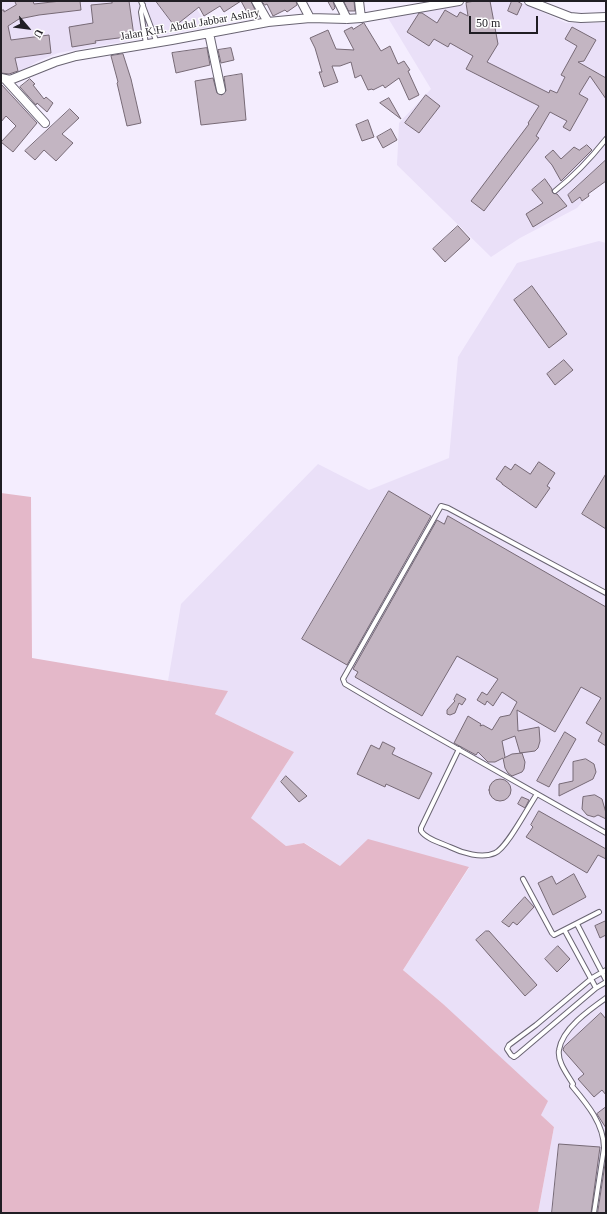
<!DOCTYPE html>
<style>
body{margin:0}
#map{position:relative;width:607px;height:1214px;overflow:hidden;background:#f4edfe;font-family:"Times New Roman",serif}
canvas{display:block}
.frame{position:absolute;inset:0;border:2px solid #201e24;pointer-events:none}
.north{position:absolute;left:8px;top:8px;width:40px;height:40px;-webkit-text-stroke:3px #fefefe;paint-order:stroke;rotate:118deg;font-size:11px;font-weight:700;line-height:16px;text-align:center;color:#201e24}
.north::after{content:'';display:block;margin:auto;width:14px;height:18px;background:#201e24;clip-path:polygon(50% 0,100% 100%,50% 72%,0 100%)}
.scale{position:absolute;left:469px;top:16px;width:69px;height:18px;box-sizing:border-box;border:2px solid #201e24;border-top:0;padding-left:5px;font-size:12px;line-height:14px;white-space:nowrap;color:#201e24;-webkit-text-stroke:3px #fefefe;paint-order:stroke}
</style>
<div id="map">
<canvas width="607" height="1214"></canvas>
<div class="frame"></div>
<div class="north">U</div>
<div class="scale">50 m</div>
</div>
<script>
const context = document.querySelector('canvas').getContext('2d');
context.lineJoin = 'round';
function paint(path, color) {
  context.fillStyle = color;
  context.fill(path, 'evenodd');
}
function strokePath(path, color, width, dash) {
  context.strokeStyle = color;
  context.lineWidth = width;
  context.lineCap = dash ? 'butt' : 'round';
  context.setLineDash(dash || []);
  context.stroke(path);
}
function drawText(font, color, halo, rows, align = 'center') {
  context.font = font + ' "Times New Roman",serif';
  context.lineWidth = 3;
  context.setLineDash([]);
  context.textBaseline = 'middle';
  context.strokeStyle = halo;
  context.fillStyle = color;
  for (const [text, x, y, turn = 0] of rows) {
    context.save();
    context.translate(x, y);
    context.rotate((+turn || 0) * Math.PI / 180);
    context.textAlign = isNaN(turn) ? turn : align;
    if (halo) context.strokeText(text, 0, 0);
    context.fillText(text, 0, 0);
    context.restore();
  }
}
const built = new Path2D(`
 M 2,1 L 192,1 L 208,27 L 58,53 L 38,61 L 13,76 L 5,77 L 1,75 Z
 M 485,1 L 505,1 L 525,4 L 566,23 L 606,23 L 606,175 L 577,208 L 520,238 L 491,257 L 397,165 L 399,123 L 431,89 L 388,18 Z
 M 599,241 L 606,243 L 606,1213 L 538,1213 L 554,1127 L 541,1115 L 442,1003 L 403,970 L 469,868 L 340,866 L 305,843 L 286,846 L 251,818 L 294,752 L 215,714 L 227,691 L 168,681 L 181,604 L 318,464 L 369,490 L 449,458 L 458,357 L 517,263 Z`);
const green = new Path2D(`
 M 1,493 L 31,497 L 32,658 L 228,691 L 215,714 L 294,752 L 251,818 L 286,846 L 304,843 L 340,866 L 368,839 L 469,867 L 403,970 L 442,1003 L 548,1101 L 541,1115 L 554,1127 L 538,1213 L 1,1213 Z`);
const building = new Path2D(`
 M 15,1 L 33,1 L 34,4 L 61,1 L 80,1 L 81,10 L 39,15 L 19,19 L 8,26 L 11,40 L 49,35 L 51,53 L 15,58 L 18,71 L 9,74 L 1,73 L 1,10 L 4,10 L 4,12 L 16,5 Z
 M 111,1 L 129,1 L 134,36 L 95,41 L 96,43 L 72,47 L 69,27 L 93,23 L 91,5 L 112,3 Z
 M 156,1 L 251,1 L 255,10 L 248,14 L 241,1 L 224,12 L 220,6 L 204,16 L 199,7 L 175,26 Z
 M 262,1 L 296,1 L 297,5 L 287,12 L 285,10 L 273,16 L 267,4 L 265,5 Z
 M 328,1 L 333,1 L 335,8 L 333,10 Z
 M 344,1 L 354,1 L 355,11 L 349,11 Z
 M 475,1 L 490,1 L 498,44 L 487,62 L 549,93 L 550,90 L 557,93 L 565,77 L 561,75 L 577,46 L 565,39 L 572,27 L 596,40 L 584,61 L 578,62 L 606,78 L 606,99 L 590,76 L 579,94 L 588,99 L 570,131 L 563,127 L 567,121 L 550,112 L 536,136 L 539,138 L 484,211 L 471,201 L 529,124 L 528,123 L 539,106 L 466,69 L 473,56 L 450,43 L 448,47 L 434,39 L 429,46 L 407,32 L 419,13 L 422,13 L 437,23 L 445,10 L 457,17 L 460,12 L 468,16 L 466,3 Z
 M 512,1 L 517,1 L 522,4 L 517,15 L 508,11 Z
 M 364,23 L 381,51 L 390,46 L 398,64 L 404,61 L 410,70 L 408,71 L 419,95 L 409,100 L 399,78 L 385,88 L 383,85 L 373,90 L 372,89 L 368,90 L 361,75 L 355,78 L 351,62 L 340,66 L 332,66 L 338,82 L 324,87 L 319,72 L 322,72 L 315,48 L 310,38 L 328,30 L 336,49 L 354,50 L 344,31 L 352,27 L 353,29 Z
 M 207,48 L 210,65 L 176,73 L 172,53 Z
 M 231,48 L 234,60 L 221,63 L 218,50 Z
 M 123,54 L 131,79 L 141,123 L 127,126 L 117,83 L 118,82 L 111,56 Z
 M 242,74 L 246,120 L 201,125 L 195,81 L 213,78 L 217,93 L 222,95 L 226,91 L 224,77 Z
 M 30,79 L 35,84 L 33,85 L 44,99 L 46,97 L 53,103 L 47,112 L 37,103 L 36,105 L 20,87 Z
 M 1,84 L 37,123 L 13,152 L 1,142 L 16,126 L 6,116 L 1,122 Z
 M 426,95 L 440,106 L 419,133 L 405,123 Z
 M 389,98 L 401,119 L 380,103 Z
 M 70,109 L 79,118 L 62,134 L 73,143 L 56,161 L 44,150 L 35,160 L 25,151 Z
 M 368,120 L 374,137 L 362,141 L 356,125 Z
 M 391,129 L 397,140 L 383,148 L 377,137 Z
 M 587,145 L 592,150 L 561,181 L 552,165 L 545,157 L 553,150 L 561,159 L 574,147 L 579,150 Z
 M 606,160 L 606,181 L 588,194 L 589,196 L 582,201 L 580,197 L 572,203 L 568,195 Z
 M 545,179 L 552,189 L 552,191 L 553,193 L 557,194 L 567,206 L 533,227 L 526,214 L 543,203 L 532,190 Z
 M 458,226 L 470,239 L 445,262 L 433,249 Z
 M 532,286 L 567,334 L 549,348 L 514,300 Z
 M 564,360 L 573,370 L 555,385 L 547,374 Z
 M 539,462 L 555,473 L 547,486 L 550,488 L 536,508 L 502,484 L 502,483 L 496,479 L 505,466 L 511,470 L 515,464 L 530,474 Z
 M 606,474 L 606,529 L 582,514 Z
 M 389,491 L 431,516 L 347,665 L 302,639 Z
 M 448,516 L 606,607 L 606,746 L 598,741 L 602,733 L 586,723 L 601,698 L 581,687 L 555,732 L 517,710 L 518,731 L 539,727 L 540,741 L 538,748 L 535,751 L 520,753 L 515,736 L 502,741 L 505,757 L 504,758 L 512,754 L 522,753 L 525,762 L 524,769 L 522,772 L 512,776 L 508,773 L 505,768 L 503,758 L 495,762 L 488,762 L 478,752 L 476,755 L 454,743 L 468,716 L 481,724 L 480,726 L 483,725 L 492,730 L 500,717 L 510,715 L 517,702 L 502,692 L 493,706 L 487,701 L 485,705 L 477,700 L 482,692 L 487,695 L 498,679 L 457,656 L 422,716 L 355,677 L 358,672 L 353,669 L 437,520 L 444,524 Z
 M 457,694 L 466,699 L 462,705 L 459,703 L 455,713 L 450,715 L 447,714 L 447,710 L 455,701 L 454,700 Z
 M 565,732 L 576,739 L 549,787 L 537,781 Z
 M 383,742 L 395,748 L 392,754 L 432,773 L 419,799 L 386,784 L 385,787 L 357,774 L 371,745 L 379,749 Z
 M 586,759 L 594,764 L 596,772 L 593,779 L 559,796 L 559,784 L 573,781 L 573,762 Z
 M 286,776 L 307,796 L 299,802 L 281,782 Z
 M489 790a11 11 0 1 1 22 0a11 11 0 1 1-22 0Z
 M 595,795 L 602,799 L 606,813 L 606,819 L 598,815 L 594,817 L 587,815 L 582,809 L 583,797 Z
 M 522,797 L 529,800 L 525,808 L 518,804 Z
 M 539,811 L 606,849 L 606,859 L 598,855 L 587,873 L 526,837 L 533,827 L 531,825 Z
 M 574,874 L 586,897 L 553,915 L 538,883 L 552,876 L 556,884 Z
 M 525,897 L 534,907 L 517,925 L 513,922 L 509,927 L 502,922 Z
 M 606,921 L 606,935 L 600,938 L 595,926 Z
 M 486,931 L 489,931 L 537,985 L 525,996 L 476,940 Z
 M 558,946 L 570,959 L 557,972 L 545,959 Z
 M 601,1013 L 606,1019 L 606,1095 L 602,1090 L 594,1097 L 578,1079 L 584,1074 L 563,1050 L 564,1047 Z
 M 606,1107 L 606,1128 L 597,1114 Z
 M 559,1144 L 600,1147 L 591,1213 L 552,1213 Z
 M 606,1158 L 606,1213 L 598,1213 Z`);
const lane = new Path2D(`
 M 141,1 L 157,43
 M 143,5 L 141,12 L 146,44
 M 555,191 C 574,176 591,158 606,139
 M 606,593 L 448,508 L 441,506 L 343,679 L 345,684 L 389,710 L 606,833
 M 459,749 L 421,828 L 421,831 C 426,839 441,843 450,847 C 462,853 482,859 495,853 C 507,848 528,807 537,794
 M 523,879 L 552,933 L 554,935 L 599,912
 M 577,924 L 606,980
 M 565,931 L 596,988
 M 606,970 L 592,978 L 536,1025 L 509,1045 L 507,1049 L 511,1055 L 514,1057 L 517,1055 L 596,988 L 606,982
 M 594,1213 L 604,1148 C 604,1124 587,1104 572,1086 L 573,1084 C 568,1075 557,1062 559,1050 C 562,1029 589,1010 606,998`);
const street = new Path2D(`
 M 256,1 L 268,22
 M 301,1 L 310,18
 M 338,1 L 347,19
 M 359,1 L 361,18
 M 529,1 L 570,17 L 581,18 L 606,17
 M 209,33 L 221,90
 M 1,78 L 10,80 L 55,62 L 76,56 L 172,40 L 268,22 L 310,18 L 347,19 L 361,18 L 459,1
 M 5,79 L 45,123`);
const streetNames = [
 ["Jalan K.H. Abdul Jabbar Ashiry",190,25,-10]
];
paint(built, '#eae0f8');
paint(green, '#e4b8c9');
paint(building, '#c3b5c2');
strokePath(building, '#776a76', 1);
strokePath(lane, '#696472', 6);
strokePath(street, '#696472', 10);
strokePath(lane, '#fff', 4);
strokePath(street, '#fff', 8);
drawText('11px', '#201e24', '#fefefe', streetNames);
</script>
